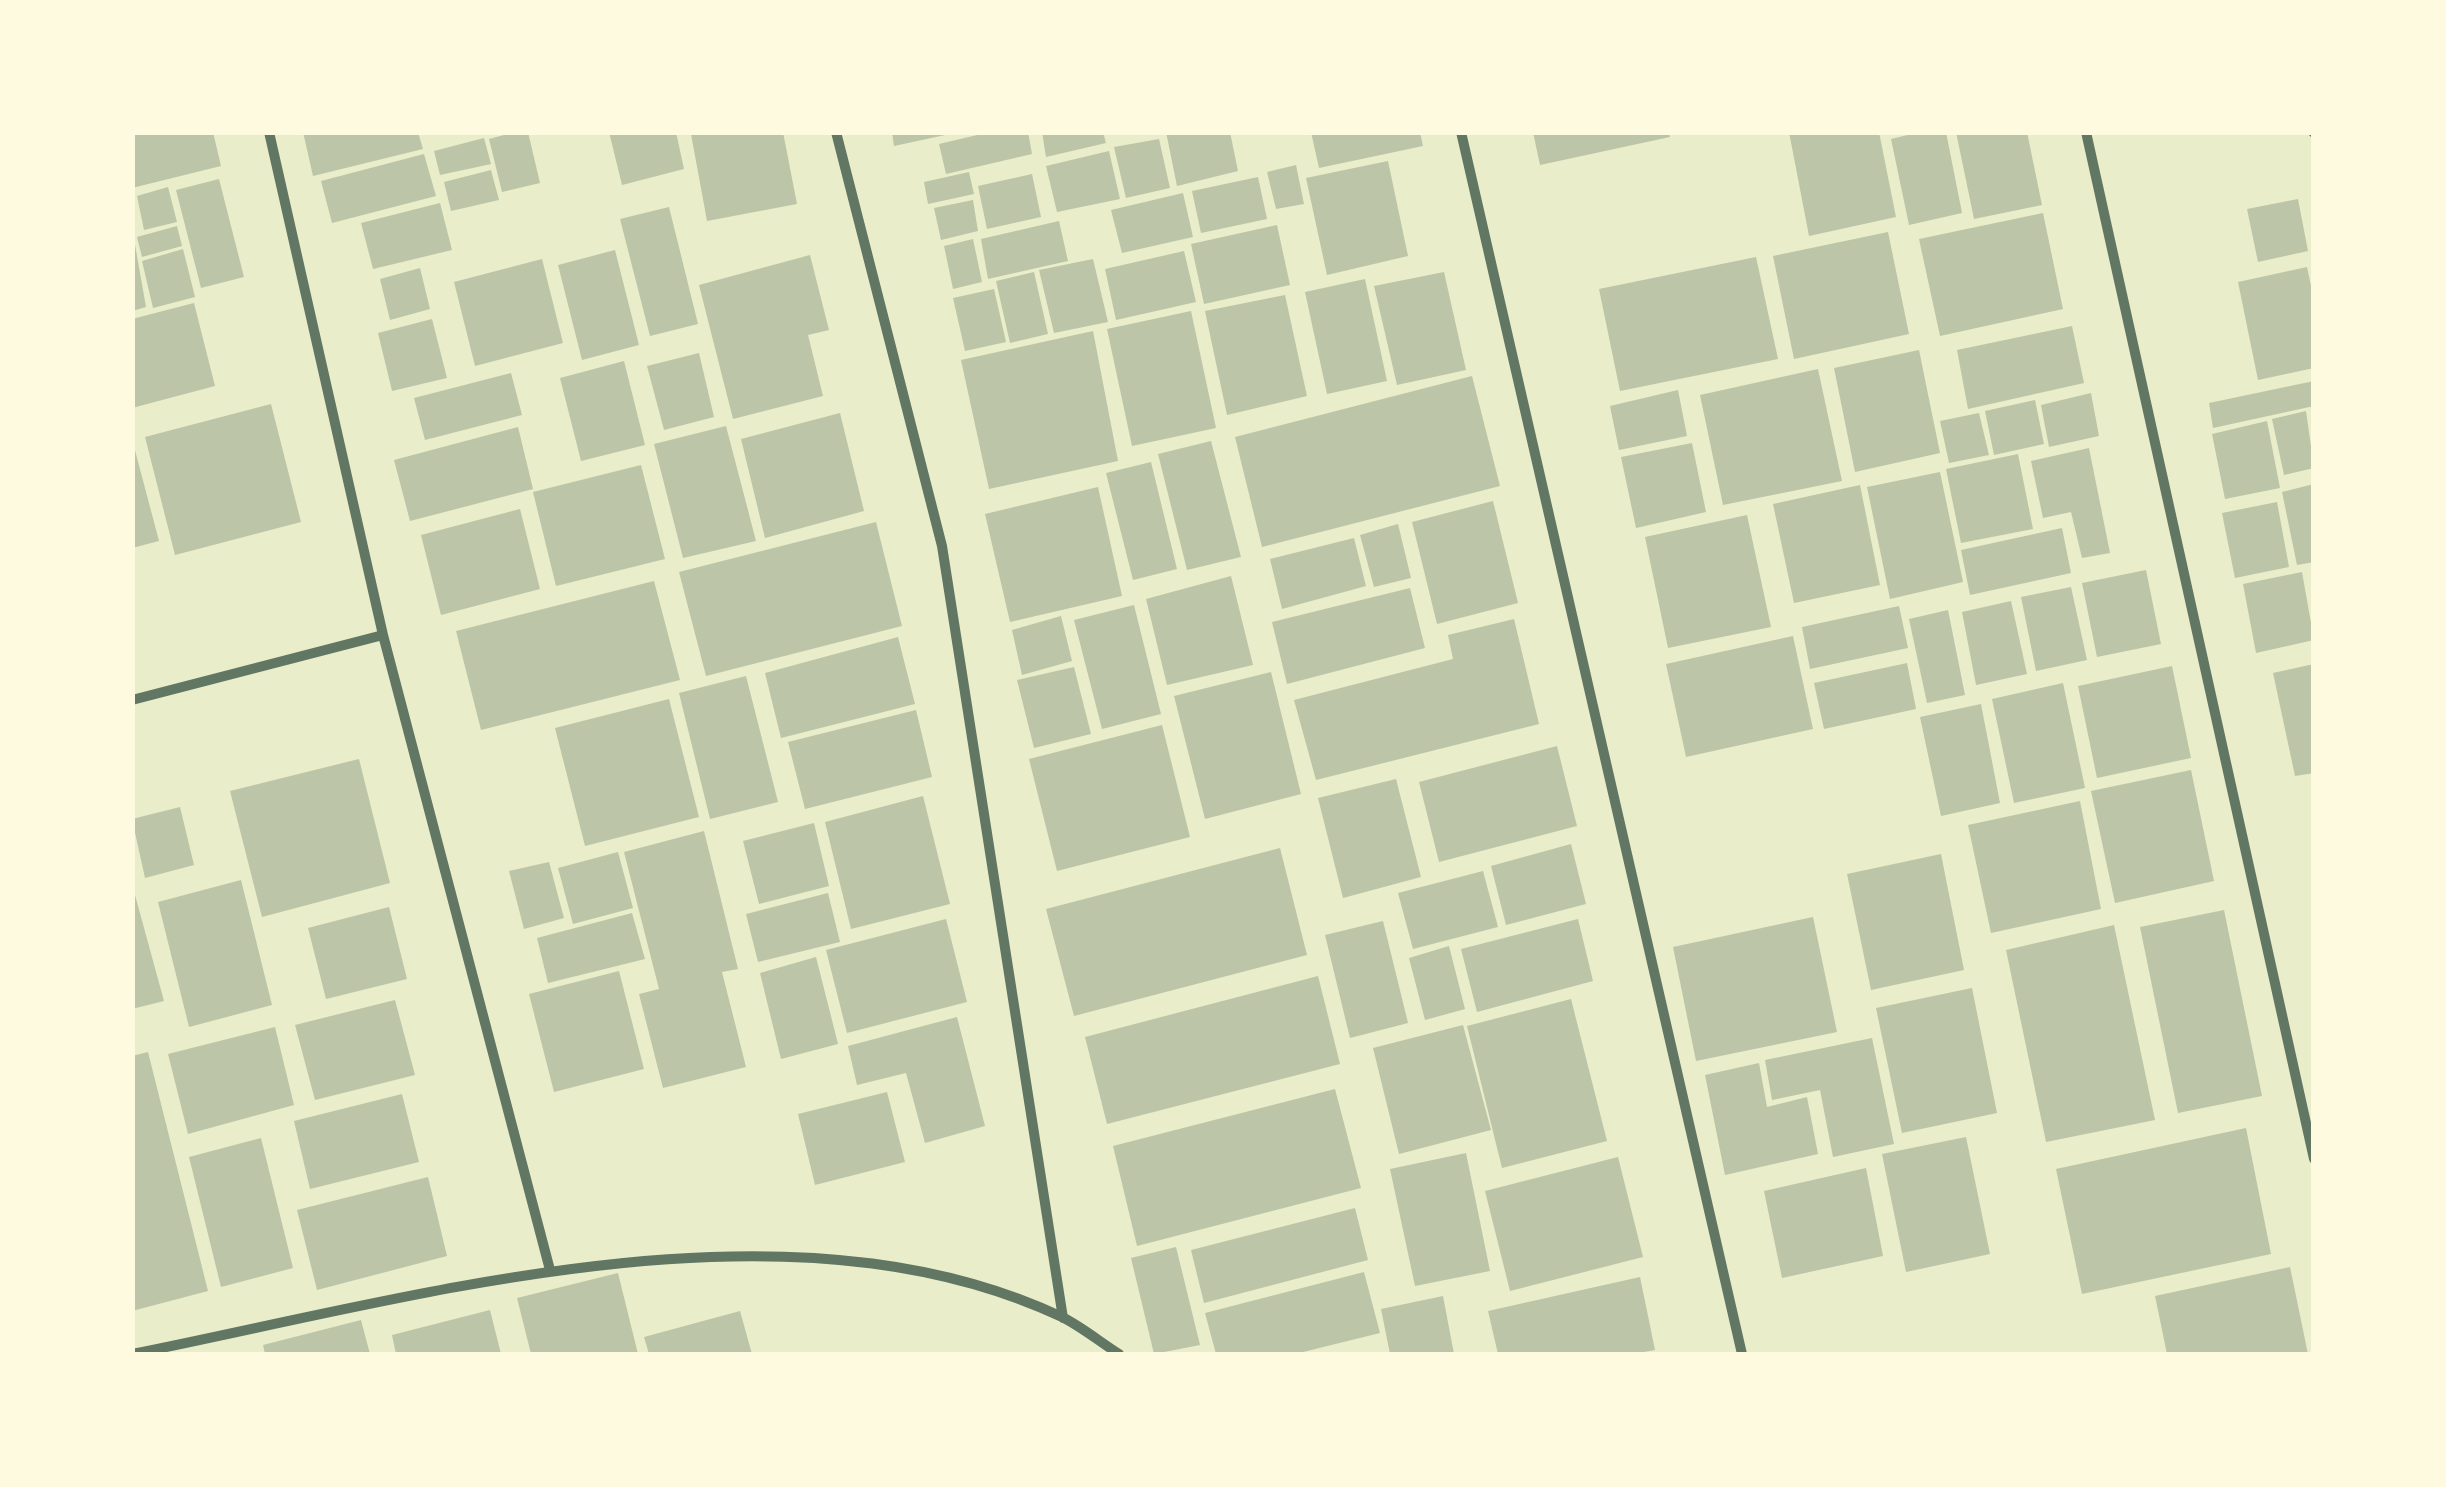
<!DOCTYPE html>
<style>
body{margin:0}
#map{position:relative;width:2446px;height:1487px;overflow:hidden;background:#e9edc9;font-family:Poppins,sans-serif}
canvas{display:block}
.frame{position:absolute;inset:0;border:135px solid #fefae0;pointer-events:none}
</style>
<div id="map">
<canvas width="2446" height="1487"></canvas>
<div class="frame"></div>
</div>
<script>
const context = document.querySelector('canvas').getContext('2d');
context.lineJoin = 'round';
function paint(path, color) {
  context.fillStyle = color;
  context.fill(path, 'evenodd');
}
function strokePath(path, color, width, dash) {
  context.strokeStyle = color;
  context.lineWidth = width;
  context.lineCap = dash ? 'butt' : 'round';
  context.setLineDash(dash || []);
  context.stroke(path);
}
const building = new Path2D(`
 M 132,132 L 213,132 L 221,166 L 132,188 Z
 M 303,132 L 418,132 L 423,149 L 313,176 Z
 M 515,132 L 528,132 L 540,183 L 502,192 L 489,139 Z
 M 609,132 L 676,132 L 684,169 L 622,185 Z
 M 783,132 L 797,204 L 707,221 L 691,134 Z
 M 892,132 L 950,132 L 950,134 L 894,146 Z
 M 990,132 L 1028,132 L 1032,154 L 946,174 L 939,144 Z
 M 1042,132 L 1103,132 L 1106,143 L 1046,157 Z
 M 1166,132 L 1230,132 L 1238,171 L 1177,186 Z
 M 1311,132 L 1420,132 L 1423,146 L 1319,168 Z
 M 1533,132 L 1669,132 L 1670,137 L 1540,165 Z
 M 1789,132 L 1879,132 L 1896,217 L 1809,236 Z
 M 1920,132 L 1946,132 L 1962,213 L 1909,225 L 1891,139 Z
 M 1956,132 L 2027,132 L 2042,205 L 1974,219 Z
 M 484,138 L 491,164 L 440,175 L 434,151 Z
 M 1159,139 L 1170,188 L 1126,198 L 1114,147 Z
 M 1109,151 L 1120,199 L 1057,212 L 1046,166 Z
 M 424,154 L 436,196 L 332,223 L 321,181 Z
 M 1388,161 L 1408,256 L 1327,275 L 1306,178 Z
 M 1296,165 L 1304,204 L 1276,209 L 1267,172 Z
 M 491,170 L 499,200 L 451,211 L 444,182 Z
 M 969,172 L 974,194 L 928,204 L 924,182 Z
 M 1032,174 L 1041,217 L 987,229 L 978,186 Z
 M 1258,177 L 1267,219 L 1201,233 L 1192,191 Z
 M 219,179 L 244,277 L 201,288 L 176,190 Z
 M 168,187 L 177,222 L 144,230 L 137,196 Z
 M 1183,193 L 1193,237 L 1122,253 L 1111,210 Z
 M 2298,199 L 2308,251 L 2258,262 L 2247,209 Z
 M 973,200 L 978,231 L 941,240 L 934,208 Z
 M 440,203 L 452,250 L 373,269 L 361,223 Z
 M 669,207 L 698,324 L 650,336 L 620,219 Z
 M 2043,213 L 2063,309 L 1940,336 L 1919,239 Z
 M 1059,221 L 1068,261 L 988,279 L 981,239 Z
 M 1277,225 L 1290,285 L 1204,304 L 1191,244 Z
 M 177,226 L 182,246 L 142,257 L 137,237 Z
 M 1888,232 L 1909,334 L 1794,359 L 1773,256 Z
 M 134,239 L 146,307 L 132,311 L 132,240 Z
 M 973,239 L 982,282 L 953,289 L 944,246 Z
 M 183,249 L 195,297 L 153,308 L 142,261 Z
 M 615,250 L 639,345 L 582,360 L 558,265 Z
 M 1184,251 L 1196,302 L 1116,320 L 1105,269 Z
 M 810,255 L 829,330 L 808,335 L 823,396 L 733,419 L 699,285 Z
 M 1756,257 L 1778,359 L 1620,391 L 1599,289 Z
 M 542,259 L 563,343 L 475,366 L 454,282 Z
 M 1093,259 L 1108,322 L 1054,333 L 1039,270 Z
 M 2307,267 L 2314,300 L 2314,368 L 2258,380 L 2238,282 Z
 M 420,268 L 430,309 L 390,320 L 380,279 Z
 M 1034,272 L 1048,334 L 1010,343 L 996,281 Z
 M 1444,272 L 1466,370 L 1397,385 L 1374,286 Z
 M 1365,279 L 1387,381 L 1327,394 L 1305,292 Z
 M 994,289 L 1006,342 L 965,351 L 953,298 Z
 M 1285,295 L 1307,396 L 1227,415 L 1205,311 Z
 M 194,303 L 215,386 L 132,408 L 132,319 Z
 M 1191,311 L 1216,428 L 1132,446 L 1107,329 Z
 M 432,319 L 447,378 L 392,391 L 378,333 Z
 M 2072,326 L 2084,383 L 1968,409 L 1957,350 Z
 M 1093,331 L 1118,461 L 989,489 L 961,360 Z
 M 1919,350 L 1940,453 L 1855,472 L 1834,368 Z
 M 699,353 L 714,417 L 664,430 L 647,366 Z
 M 624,361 L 645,445 L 581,461 L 560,378 Z
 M 1818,369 L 1842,481 L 1723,505 L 1700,395 Z
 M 511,373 L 522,415 L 425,440 L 414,398 Z
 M 1472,376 L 1500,486 L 1262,547 L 1235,437 Z
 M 2314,381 L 2314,406 L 2213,428 L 2209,403 Z
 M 1678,390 L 1687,436 L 1619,450 L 1610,406 Z
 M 2091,393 L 2099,436 L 2049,447 L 2041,405 Z
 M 2035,400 L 2044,444 L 1994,455 L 1985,411 Z
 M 271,404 L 301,522 L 175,555 L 145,437 Z
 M 2306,411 L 2314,468 L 2284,475 L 2272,419 Z
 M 840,413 L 864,511 L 765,538 L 741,439 Z
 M 1979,413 L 1989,455 L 1949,463 L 1940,421 Z
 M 2267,421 L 2280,488 L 2225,499 L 2212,434 Z
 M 726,426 L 756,541 L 683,558 L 654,444 Z
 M 518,427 L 533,489 L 410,521 L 394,460 Z
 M 132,439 L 159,541 L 132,548 Z
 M 1211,441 L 1241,557 L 1187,570 L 1158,454 Z
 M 1692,443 L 1706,512 L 1636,528 L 1621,457 Z
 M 2089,448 L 2110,553 L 2082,558 L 2071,512 L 2043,518 L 2031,461 Z
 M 2018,454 L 2033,529 L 1961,543 L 1946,469 Z
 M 1151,462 L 1177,569 L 1133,580 L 1106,473 Z
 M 641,465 L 665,559 L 556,586 L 533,492 Z
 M 1940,472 L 1963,582 L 1890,599 L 1867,487 Z
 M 2314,484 L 2314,562 L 2297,565 L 2282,492 Z
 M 1860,485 L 1880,585 L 1794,603 L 1773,504 Z
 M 1098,487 L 1122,596 L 1010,622 L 985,514 Z
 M 1493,501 L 1518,603 L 1437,624 L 1412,522 Z
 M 2277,502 L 2289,567 L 2235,578 L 2222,513 Z
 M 520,509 L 540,589 L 441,615 L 421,535 Z
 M 1747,515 L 1771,627 L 1668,648 L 1645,537 Z
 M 876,522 L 902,626 L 706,676 L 679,572 Z
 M 1398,524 L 1411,578 L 1374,587 L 1360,535 Z
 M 2062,528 L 2071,573 L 1970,595 L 1961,550 Z
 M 1354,538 L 1366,586 L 1282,609 L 1270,559 Z
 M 2146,570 L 2161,644 L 2097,657 L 2082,583 Z
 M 2302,572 L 2314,640 L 2256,653 L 2243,584 Z
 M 1231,576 L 1253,665 L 1167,685 L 1146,599 Z
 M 654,581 L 680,680 L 481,730 L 456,631 Z
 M 2071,587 L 2087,660 L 2036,671 L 2021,597 Z
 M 1410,588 L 1425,648 L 1287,684 L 1272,622 Z
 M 2011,601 L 2027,674 L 1976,685 L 1962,612 Z
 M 1134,605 L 1161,714 L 1102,729 L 1074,620 Z
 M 1899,606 L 1908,648 L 1810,669 L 1802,627 Z
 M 1948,610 L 1965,695 L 1927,703 L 1909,619 Z
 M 1061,616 L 1072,661 L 1022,675 L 1012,630 Z
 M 1514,619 L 1539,724 L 1316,780 L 1294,700 L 1453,659 L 1448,635 Z
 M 1793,636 L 1813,729 L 1686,757 L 1666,664 Z
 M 898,637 L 915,704 L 781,738 L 765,673 Z
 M 1907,663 L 1916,709 L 1824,729 L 1814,683 Z
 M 2314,664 L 2314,773 L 2295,776 L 2273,673 Z
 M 2172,666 L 2191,758 L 2097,778 L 2078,686 Z
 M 1074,667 L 1091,734 L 1034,748 L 1017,680 Z
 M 1271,672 L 1301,794 L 1205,819 L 1174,696 Z
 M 746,676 L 778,802 L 710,819 L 679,693 Z
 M 2063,683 L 2085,788 L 2014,803 L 1992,699 Z
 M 669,699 L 699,817 L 585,846 L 555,728 Z
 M 1981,704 L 2000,803 L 1941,816 L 1920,717 Z
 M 916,710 L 932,777 L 805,809 L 788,742 Z
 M 1162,725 L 1190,837 L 1057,871 L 1029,759 Z
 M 1557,746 L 1577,826 L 1439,862 L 1419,782 Z
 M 359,759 L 390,883 L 262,917 L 230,791 Z
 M 2191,770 L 2214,881 L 2115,903 L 2091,791 Z
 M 1396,779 L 1421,877 L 1343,898 L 1318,798 Z
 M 923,796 L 950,904 L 851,929 L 825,822 Z
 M 2080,801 L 2101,909 L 1991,933 L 1968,825 Z
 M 180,807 L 194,865 L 145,878 L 132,819 Z
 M 814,823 L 829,886 L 759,904 L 743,841 Z
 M 704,831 L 738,969 L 722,972 L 746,1067 L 663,1088 L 639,994 L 659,989 L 624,852 Z
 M 1571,844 L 1586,904 L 1506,925 L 1491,866 Z
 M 1280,848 L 1307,955 L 1074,1016 L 1046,909 Z
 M 618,852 L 633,908 L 573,924 L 558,868 Z
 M 1941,854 L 1964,970 L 1871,990 L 1847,874 Z
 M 549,862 L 564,918 L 524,929 L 509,871 Z
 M 1483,871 L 1498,927 L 1413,949 L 1398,893 Z
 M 241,880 L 272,1005 L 189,1027 L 158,902 Z
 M 132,884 L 164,1001 L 132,1009 Z
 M 828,893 L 840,942 L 758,962 L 746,914 Z
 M 389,907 L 407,979 L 326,999 L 308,928 Z
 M 2224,910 L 2262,1096 L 2178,1113 L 2140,927 Z
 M 632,913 L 645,959 L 548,983 L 537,938 Z
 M 1813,917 L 1837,1032 L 1696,1061 L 1673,947 Z
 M 946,919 L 967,1002 L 847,1033 L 826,950 Z
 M 1578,919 L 1593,981 L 1477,1012 L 1461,949 Z
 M 1383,921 L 1408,1023 L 1350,1038 L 1325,935 Z
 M 2114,925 L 2155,1120 L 2046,1142 L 2006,950 Z
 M 1449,946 L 1465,1009 L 1425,1020 L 1409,958 Z
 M 816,957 L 838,1044 L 781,1059 L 760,973 Z
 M 619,971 L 644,1069 L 554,1092 L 529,994 Z
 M 1318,976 L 1340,1064 L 1107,1124 L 1085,1037 Z
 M 1972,988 L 1997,1113 L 1902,1133 L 1876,1008 Z
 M 1571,999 L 1607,1141 L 1502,1168 L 1467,1026 Z
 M 395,1000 L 415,1075 L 315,1100 L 295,1025 Z
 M 957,1017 L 985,1126 L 925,1143 L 906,1073 L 857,1085 L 848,1046 Z
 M 1463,1025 L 1491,1130 L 1399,1154 L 1373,1048 Z
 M 275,1027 L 294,1105 L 188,1134 L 168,1054 Z
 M 1872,1038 L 1894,1144 L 1833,1157 L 1820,1090 L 1772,1100 L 1765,1060 Z
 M 148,1052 L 208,1291 L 132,1311 L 132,1056 Z
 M 1759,1063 L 1767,1107 L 1807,1097 L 1818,1154 L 1725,1175 L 1705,1075 Z
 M 1335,1089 L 1361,1188 L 1137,1246 L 1113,1146 Z
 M 887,1092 L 905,1162 L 815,1185 L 798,1114 Z
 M 402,1094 L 419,1162 L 310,1189 L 294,1121 Z
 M 2246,1128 L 2271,1254 L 2082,1294 L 2056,1169 Z
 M 1966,1137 L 1990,1254 L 1906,1272 L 1882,1154 Z
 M 261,1138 L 293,1268 L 221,1287 L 189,1157 Z
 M 1466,1153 L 1490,1271 L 1415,1286 L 1390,1169 Z
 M 1618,1157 L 1643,1257 L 1510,1291 L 1485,1191 Z
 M 1866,1168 L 1883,1256 L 1782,1278 L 1764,1191 Z
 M 428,1177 L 447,1256 L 317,1290 L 297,1210 Z
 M 1355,1208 L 1368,1260 L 1204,1303 L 1191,1250 Z
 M 1176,1247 L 1200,1345 L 1154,1354 L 1131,1258 Z
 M 2290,1267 L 2308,1354 L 2167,1354 L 2155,1296 Z
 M 1364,1272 L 1380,1333 L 1295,1354 L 1216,1354 L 1205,1313 Z
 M 618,1273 L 638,1354 L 531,1354 L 517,1298 Z
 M 1640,1277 L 1655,1350 L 1633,1354 L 1498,1354 L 1488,1311 Z
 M 1443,1296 L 1454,1354 L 1390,1354 L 1381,1309 Z
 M 490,1310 L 501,1354 L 396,1354 L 392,1335 Z
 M 740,1311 L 752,1354 L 649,1354 L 644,1337 Z
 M 361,1320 L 370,1354 L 265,1354 L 263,1345 Z`);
const minor = new Path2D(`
 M 269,132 L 383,635 L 550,1270
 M 836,132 L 942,546 L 1063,1318
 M 1461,132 L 1742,1354
 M 2086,132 L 2314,1159
 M 2313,132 L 2314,133
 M 132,700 L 383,635
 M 132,1354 C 418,1297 785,1187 1062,1317 C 1082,1327 1100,1342 1119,1354`);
paint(building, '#bcc5a7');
strokePath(minor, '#617663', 10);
</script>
